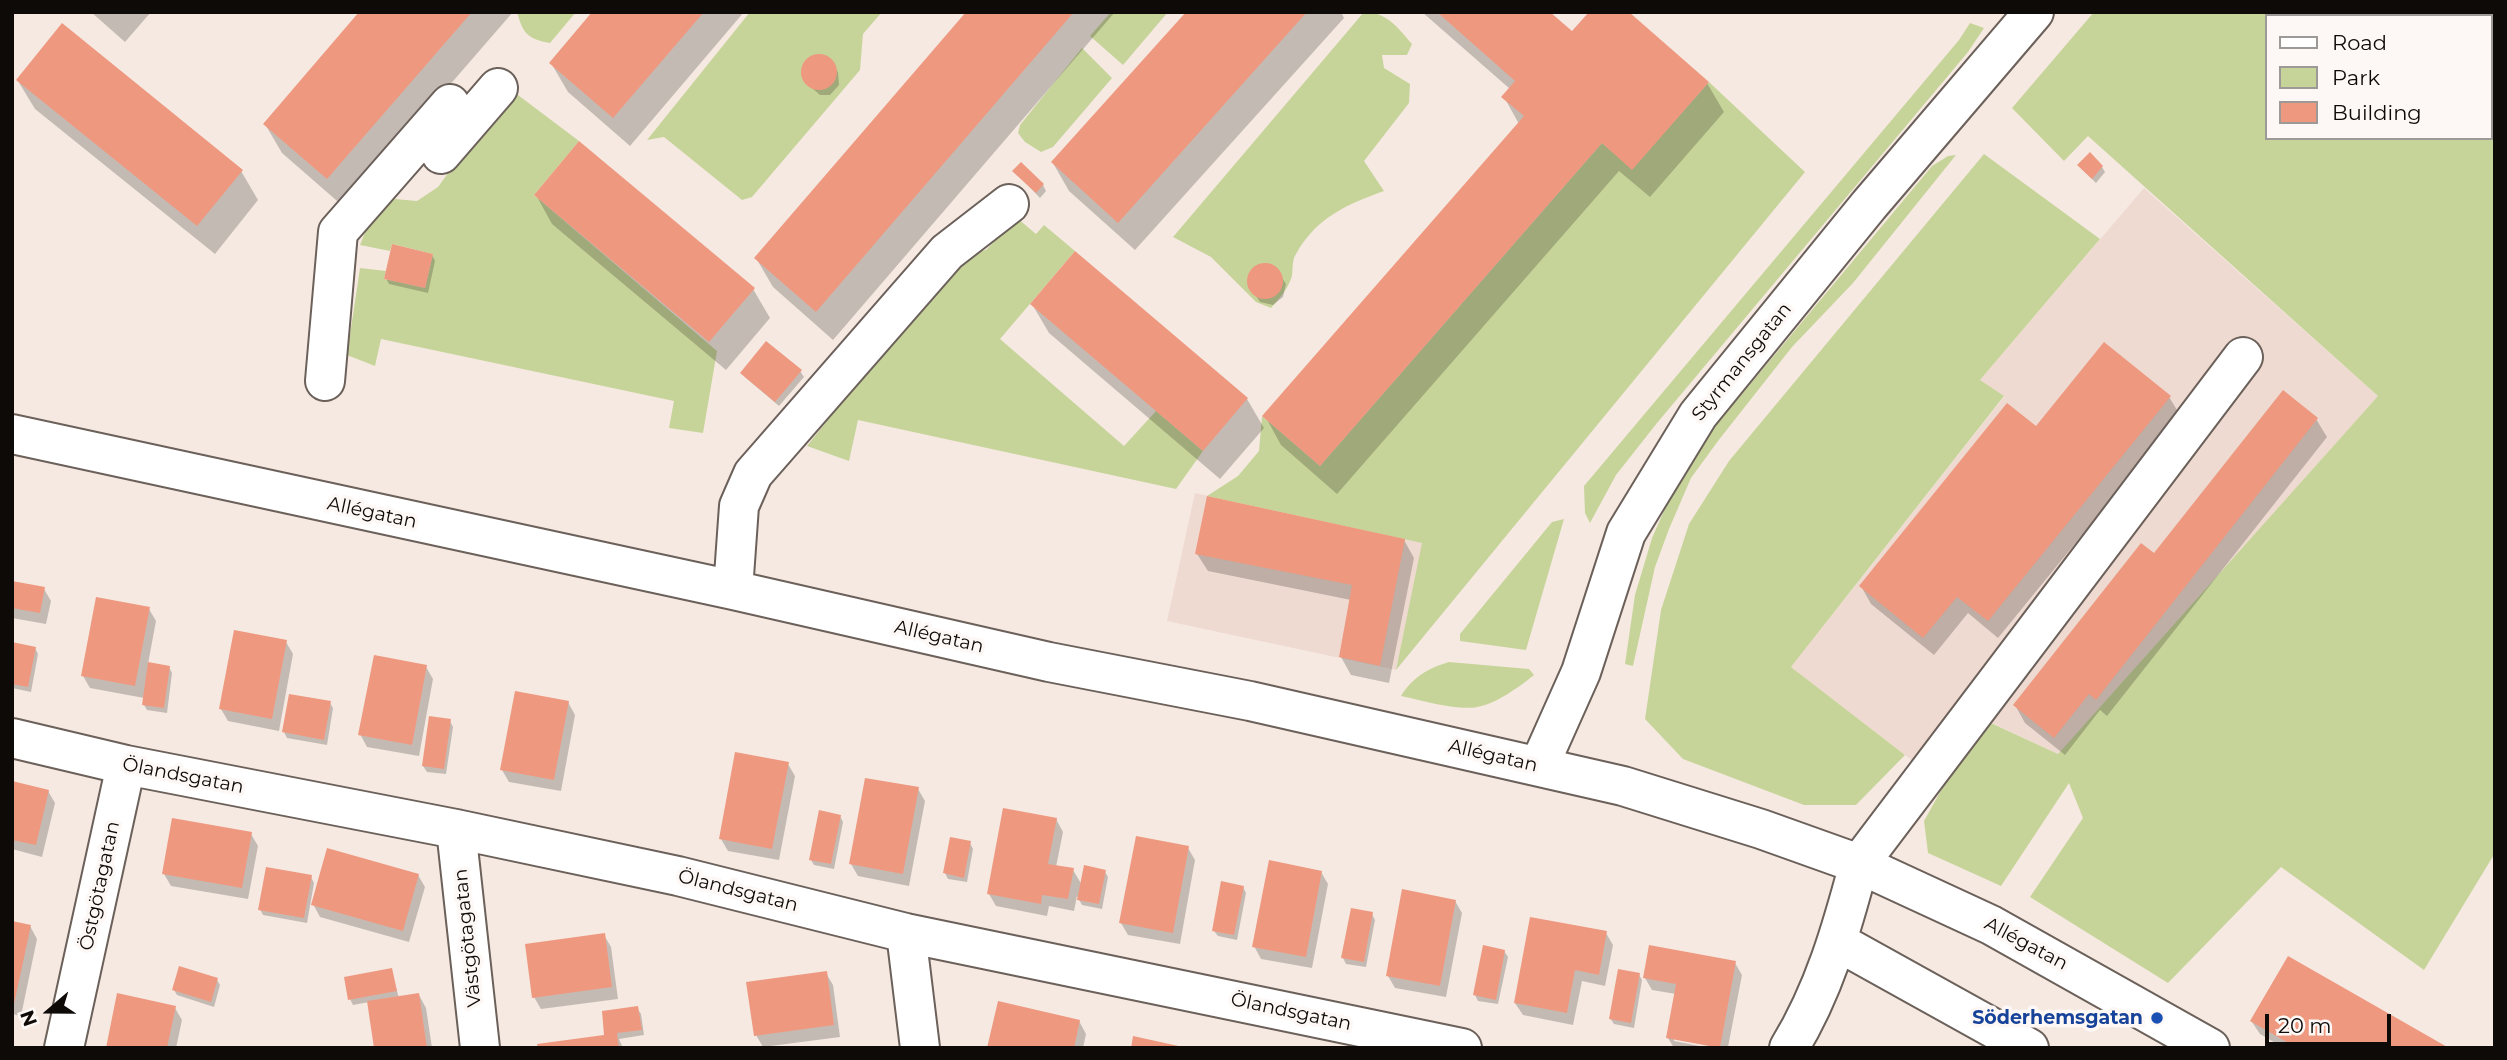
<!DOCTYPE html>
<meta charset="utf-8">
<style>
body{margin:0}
#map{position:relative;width:2507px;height:1060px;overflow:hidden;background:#f6e9e2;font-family:Montserrat,sans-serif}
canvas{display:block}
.frame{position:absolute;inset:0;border:14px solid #0e0a08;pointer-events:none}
.legend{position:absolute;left:2265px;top:14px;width:228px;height:126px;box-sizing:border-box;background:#fdf8f5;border:2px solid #9d9996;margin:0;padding:9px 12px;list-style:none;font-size:21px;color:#0e0a08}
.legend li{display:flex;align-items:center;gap:14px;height:35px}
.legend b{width:35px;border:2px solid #9d9996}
.north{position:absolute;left:14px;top:976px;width:70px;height:70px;-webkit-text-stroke:5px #fdf8f5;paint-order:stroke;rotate:250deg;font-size:19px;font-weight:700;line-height:28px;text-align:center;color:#0e0a08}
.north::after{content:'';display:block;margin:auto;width:24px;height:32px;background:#0e0a08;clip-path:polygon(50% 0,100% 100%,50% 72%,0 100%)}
.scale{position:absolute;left:2265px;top:1014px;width:126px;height:32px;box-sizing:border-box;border:4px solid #0e0a08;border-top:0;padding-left:9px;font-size:21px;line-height:24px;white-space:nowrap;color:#0e0a08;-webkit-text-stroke:5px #fdf8f5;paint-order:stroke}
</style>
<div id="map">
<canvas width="2507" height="1060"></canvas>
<div class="frame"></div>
<ul class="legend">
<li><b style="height:9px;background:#fff"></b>Road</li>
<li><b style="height:19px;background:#c7d499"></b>Park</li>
<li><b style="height:19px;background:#ed987f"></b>Building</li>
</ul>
<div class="north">N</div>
<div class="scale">20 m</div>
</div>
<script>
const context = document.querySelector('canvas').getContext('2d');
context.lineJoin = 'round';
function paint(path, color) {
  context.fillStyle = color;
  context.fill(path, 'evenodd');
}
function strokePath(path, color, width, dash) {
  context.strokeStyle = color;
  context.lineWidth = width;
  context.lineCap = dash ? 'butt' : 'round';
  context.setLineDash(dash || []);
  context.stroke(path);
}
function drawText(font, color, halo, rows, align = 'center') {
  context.font = font + ' Montserrat,sans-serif';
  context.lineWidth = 7;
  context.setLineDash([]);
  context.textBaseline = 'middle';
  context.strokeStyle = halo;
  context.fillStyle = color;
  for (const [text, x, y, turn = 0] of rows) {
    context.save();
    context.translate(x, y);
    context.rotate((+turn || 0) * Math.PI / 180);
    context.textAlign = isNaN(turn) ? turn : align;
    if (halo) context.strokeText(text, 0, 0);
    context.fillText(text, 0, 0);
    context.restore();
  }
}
const built = new Path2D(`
 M 2144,188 L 2378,396 L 2058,754 L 1992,723 L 1944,785 L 1791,667 L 2004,397 L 1980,380 Z
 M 1195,493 L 1423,543 L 1396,670 L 1167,621 Z`);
const green = new Path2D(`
 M 517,12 L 576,12 L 550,43 C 528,39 523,34 517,12 Z
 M 750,12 L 882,12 L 863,34 L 860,70 L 752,197 L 742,200 L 664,137 L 647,140 Z
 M 1111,12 L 1168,12 L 1123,65 L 1090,36 Z
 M 1364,12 C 1387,12 1398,28 1412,44 L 1407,55 L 1382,55 L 1384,68 L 1410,84 L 1409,103 L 1364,161 L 1384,191 C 1346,205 1317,217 1296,254 C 1292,260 1293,268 1292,276 C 1288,289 1280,298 1271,308 L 1256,302 L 1211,257 L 1173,237 Z
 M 2094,12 L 2495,12 L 2495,853 L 2424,970 L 2281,867 L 2168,983 L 2030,897 L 2083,818 L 2069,783 L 2001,886 L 1928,853 L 1924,821 L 1944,785 L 1991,723 L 2058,754 L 2378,396 L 2088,136 L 2064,161 L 2012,108 ZM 2267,16 L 2491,16 L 2491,138 L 2267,138 Z
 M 1970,23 L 1984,28 L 1968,52 L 1657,423 L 1616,475 L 1590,523 L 1585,513 L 1584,486 L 1959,40 Z
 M 1082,48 L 1112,78 L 1053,147 L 1041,152 L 1025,142 L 1018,133 L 1020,125 Z
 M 1709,82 L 1805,172 L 1396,670 L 1422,543 L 1207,496 L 1238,476 L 1259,451 L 1262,416 L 1320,466 L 1602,143 L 1632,169 Z
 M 514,92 L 579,141 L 534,195 L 717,351 L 703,433 L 669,428 L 674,401 L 381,339 L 375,366 L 347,355 L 360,268 L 386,271 L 384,279 L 425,288 L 433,254 L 392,244 L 390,251 L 360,245 L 371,217 L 395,199 L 417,201 L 438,187 L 477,133 Z
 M 1984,154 L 2100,239 L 1980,380 L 2004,396 L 1791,667 L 1905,755 L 1856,805 L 1804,805 L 1683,759 L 1645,719 L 1661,610 L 1689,524 L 1729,461 Z
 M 1956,155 L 1853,283 L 1792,347 L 1718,441 L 1691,478 L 1669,529 L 1655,567 L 1633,666 L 1625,664 L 1635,595 L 1652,538 L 1680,475 L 1717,424 L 1932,166 L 1948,156 Z
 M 1017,218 L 1036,234 L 1044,225 L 1075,251 L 1000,339 L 1124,446 L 1156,411 L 1203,451 L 1176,489 L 858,420 L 849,461 L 807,446 L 957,257 L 986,250 Z
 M 1564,519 L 1526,650 L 1460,641 L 1460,634 L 1552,522 Z
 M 1449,662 L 1529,669 L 1534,675 C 1519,687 1496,704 1477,707 C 1458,711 1420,700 1401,696 C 1413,677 1428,668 1449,662 Z`);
const shadow = new Path2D(`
 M 91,12 L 151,12 L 125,42 Z
 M 362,12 L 513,12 L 344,207 L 282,153 L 265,124 Z
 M 594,12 L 744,12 L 630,146 L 568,92 L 551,63 Z
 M 968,12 L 1115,12 L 833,340 L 773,287 L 756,258 Z
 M 1188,12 L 1341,12 L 1344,18 L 1135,250 L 1069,191 L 1053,163 Z
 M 1422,12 L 1548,12 L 1572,34 L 1707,83 L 1724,112 L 1650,197 L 1619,171 L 1337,494 L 1281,445 L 1265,416 L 1519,124 L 1504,97 L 1510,89 Z
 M 824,56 L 838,72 L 839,85 L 830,95 L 820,95 L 804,81 L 803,67 L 811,57 Z
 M 18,81 L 241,171 L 258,200 L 215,254 L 35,109 Z
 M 2079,166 L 2102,167 L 2105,172 L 2096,183 Z
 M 1014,171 L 1043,185 L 1046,191 L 1040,198 Z
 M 536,195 L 753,289 L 770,318 L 726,370 L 552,224 Z
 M 432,255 L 435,261 L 428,293 L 389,284 L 386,278 Z
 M 1262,264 L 1275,267 L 1286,284 L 1283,297 L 1273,305 L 1260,302 L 1249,285 L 1251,272 Z
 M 1032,304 L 1247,399 L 1264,428 L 1220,479 L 1049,333 Z
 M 800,371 L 804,377 L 779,406 L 746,378 L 742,373 Z
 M 2169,397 L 2180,415 L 1998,638 L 1968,613 L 1934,655 L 1871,604 L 1861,586 L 2036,428 Z
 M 2316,419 L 2327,437 L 2107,716 L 2100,710 L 2065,755 L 2025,723 L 2015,705 L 2155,556 Z
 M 1404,540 L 1414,558 L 1389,683 L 1351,675 L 1341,657 L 1351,600 L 1208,571 L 1197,554 Z
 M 12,583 L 44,589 L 51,601 L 46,624 L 12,618 Z
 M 149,609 L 156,621 L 148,664 L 169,667 L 172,673 L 167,713 L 147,710 L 144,705 L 144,698 L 90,688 L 83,676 Z
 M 286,642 L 293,654 L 279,731 L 228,721 L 221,709 Z
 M 12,644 L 35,648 L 38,654 L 31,692 L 12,688 Z
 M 426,667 L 433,679 L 419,756 L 367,747 L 360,734 Z
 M 568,702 L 575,715 L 561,791 L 509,782 L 502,770 Z
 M 330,703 L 333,708 L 327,745 L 287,738 L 284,732 Z
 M 450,721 L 453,727 L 446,774 L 427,772 L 423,766 Z
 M 788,764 L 795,776 L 779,860 L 728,851 L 721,839 Z
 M 12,782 L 48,791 L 55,803 L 42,857 L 12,849 Z
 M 918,789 L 925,801 L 909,886 L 858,876 L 851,864 Z
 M 840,816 L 843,822 L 834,869 L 814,865 L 811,860 Z
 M 1056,819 L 1063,832 L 1056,867 L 1073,870 L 1082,885 L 1105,872 L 1108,877 L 1102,909 L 1082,905 L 1077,896 L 1074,911 L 1049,906 L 1047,916 L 996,906 L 989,894 Z
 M 251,834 L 258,846 L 248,899 L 171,886 L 164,874 Z
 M 970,843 L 973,849 L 967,882 L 948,879 L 945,873 Z
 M 1188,848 L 1195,860 L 1180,944 L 1128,935 L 1121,923 Z
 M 1321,872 L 1328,884 L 1312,968 L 1261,959 L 1254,946 Z
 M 418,875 L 425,887 L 409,942 L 320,917 L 313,904 Z
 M 311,877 L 314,883 L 307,923 L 263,915 L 260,909 Z
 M 1243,887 L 1246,893 L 1237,940 L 1218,936 L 1214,931 Z
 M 1455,901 L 1462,913 L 1446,997 L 1395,988 L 1388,976 Z
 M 1372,914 L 1375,920 L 1366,967 L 1346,964 L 1343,958 Z
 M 12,923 L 30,926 L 37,939 L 21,1016 L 12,1014 Z
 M 1606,933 L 1613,945 L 1605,986 L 1582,981 L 1573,1025 L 1523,1015 L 1515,1003 Z
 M 604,935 L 611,947 L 618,999 L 541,1009 L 534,997 Z
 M 1504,951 L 1508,957 L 1498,1004 L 1478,1001 L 1475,995 Z
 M 1735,963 L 1742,975 L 1728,1047 L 1674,1038 L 1674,1041 L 1710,1048 L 1674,1048 L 1668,1038 L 1676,994 L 1652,990 L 1645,978 Z
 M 391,970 L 399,998 L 419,995 L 426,1008 L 432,1048 L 376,1048 L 369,1002 L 353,1005 L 350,999 Z
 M 826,973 L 833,985 L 840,1037 L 763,1047 L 756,1035 Z
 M 1639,975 L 1642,980 L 1634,1028 L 1614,1024 L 1610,1018 Z
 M 217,980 L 220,985 L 214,1007 L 177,995 L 174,990 Z
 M 175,1008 L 182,1020 L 176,1048 L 107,1048 Z
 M 637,1008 L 641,1014 L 644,1035 L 619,1039 L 623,1048 L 539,1048 L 606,1036 Z
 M 1079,1021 L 1086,1034 L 1083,1048 L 989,1048 Z
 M 2252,1022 L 2445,1048 L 2284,1048 L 2260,1034 Z`);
const building = new Path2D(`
 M 359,12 L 472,12 L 327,179 L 263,124 Z
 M 592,12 L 704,12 L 613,118 L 549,63 Z
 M 966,12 L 1074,12 L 816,312 L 754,258 Z
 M 1186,12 L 1307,12 L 1118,223 L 1051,162 Z
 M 1437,12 L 1550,12 L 1572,31 L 1589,12 L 1629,12 L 1709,82 L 1632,170 L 1602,143 L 1320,466 L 1262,416 L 1524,116 L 1501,97 L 1515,81 Z
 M 62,23 L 243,170 L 197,226 L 16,80 Z
 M801 72a18 18 0 1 1 36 0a18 18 0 1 1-36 0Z
 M 579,141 L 755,288 L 709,342 L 534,195 Z
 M 2090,152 L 2103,166 L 2092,179 L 2077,165 Z
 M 1021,162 L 1044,184 L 1036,193 L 1012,171 Z
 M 392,244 L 433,254 L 425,288 L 384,279 Z
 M 1075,251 L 1248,398 L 1203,451 L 1030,304 Z
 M1247 281a18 18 0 1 1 36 0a18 18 0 1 1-36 0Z
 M 766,341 L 802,370 L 775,402 L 740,373 Z
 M 2104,342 L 2171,396 L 1988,621 L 1957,597 L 1923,638 L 1859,586 L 2007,403 L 2036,426 Z
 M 2283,390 L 2318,418 L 2096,700 L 2089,694 L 2054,738 L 2013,705 L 2141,543 L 2154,553 Z
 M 1207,496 L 1405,539 L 1380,666 L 1339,657 L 1352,585 L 1195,554 Z
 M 12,581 L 45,587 L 40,613 L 12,608 Z
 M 96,597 L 150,607 L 135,686 L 81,676 Z
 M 234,630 L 287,640 L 272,719 L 219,709 Z
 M 12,642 L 36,647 L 28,687 L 12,684 Z
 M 374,655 L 427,665 L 412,745 L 358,735 Z
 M 148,662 L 170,666 L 164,708 L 142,705 Z
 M 515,691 L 569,701 L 554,780 L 500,770 Z
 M 289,694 L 331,701 L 324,740 L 282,732 Z
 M 429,716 L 451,719 L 444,769 L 422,766 Z
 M 735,752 L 789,762 L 772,849 L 719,839 Z
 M 865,778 L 919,787 L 903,874 L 849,864 Z
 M 12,781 L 49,790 L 36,845 L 12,840 Z
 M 1003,808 L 1057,818 L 1048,864 L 1074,868 L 1068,899 L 1042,895 L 1041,904 L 987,894 Z
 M 819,810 L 841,815 L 831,864 L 809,860 Z
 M 172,818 L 252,832 L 242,888 L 162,874 Z
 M 1136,836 L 1189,846 L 1173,933 L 1119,923 Z
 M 950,837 L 971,841 L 964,878 L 943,873 Z
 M 327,848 L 419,874 L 403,931 L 311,905 Z
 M 1269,860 L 1322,871 L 1306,957 L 1252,947 Z
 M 1084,865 L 1106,870 L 1099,904 L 1077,900 Z
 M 266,867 L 312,875 L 304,918 L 258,910 Z
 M 1221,881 L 1244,886 L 1234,935 L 1212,931 Z
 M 1402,889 L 1456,900 L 1440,986 L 1386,976 Z
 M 1351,908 L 1373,912 L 1364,962 L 1341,958 Z
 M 1530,917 L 1607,931 L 1599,975 L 1575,970 L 1567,1013 L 1514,1003 Z
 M 12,921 L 31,925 L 13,1009 L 12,1008 Z
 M 605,933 L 612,987 L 532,998 L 525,944 Z
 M 1483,945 L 1505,950 L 1496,1000 L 1473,995 Z
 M 1649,945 L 1736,961 L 1720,1048 L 1666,1038 L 1676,984 L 1643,978 Z
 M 2288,956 L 2449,1048 L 2297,1048 L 2250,1021 Z
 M 179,966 L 218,978 L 211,1002 L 172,990 Z
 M 392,968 L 397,991 L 348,1000 L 344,977 Z
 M 1618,969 L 1640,973 L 1631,1023 L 1609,1019 Z
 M 827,971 L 834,1025 L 754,1036 L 746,982 Z
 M 117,993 L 176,1006 L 167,1048 L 106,1048 Z
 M 419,993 L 427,1048 L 374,1048 L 367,1001 Z
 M 998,1001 L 1080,1020 L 1074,1048 L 987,1048 Z
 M 638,1006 L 642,1030 L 617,1033 L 619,1048 L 538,1048 L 537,1044 L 604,1035 L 602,1011 Z
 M 1133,1036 L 1183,1047 L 1182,1048 L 1131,1048 Z`);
const minor = new Path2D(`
 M 441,154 L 498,88
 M 325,381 L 338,232 L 450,104
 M 12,434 L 733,590 L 1049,662 L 1250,701 L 1623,786 L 1761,829 L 1859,864 L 1991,925 L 2210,1048
 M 733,590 L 739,506 L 753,474 L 947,252 L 1009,204
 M 12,738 L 126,765 L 456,829 L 678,876 L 906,933 L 1462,1048
 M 1539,766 L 1581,672 L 1626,533 L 1698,415 L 1869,205 L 2034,12
 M 456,829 L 480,1048
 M 906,933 L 920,1048
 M 1838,942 L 2029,1048
 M 64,1048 L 126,765
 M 1789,1048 C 1824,991 1842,928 1859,864 L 2243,357`);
const markers = [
 [2157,1018,7,"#1a4fb4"]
];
const streetNames = [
 ["Styrmansgatan",1742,362,-51],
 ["Allégatan",372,513,12],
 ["Allégatan",939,637,13],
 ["Allégatan",1493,756,13],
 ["Ölandsgatan",183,776,11],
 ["Östgötagatan",100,886,-78],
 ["Ölandsgatan",738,891,14],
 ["Västgötagatan",468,938,-96],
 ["Allégatan",2026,944,28],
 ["Ölandsgatan",1291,1012,12]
];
const transitNames = [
 ["Söderhemsgatan",2143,1018]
];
paint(built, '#eedad0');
paint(green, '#c7d499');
paint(shadow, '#0003');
paint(building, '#ed987f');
strokePath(minor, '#6b605a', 42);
strokePath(minor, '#fff', 38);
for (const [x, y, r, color] of markers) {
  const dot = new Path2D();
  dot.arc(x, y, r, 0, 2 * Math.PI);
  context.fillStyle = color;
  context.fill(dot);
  strokePath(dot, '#fdf8f5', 2.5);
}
drawText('19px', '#0e0a08', '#fdf8f5', streetNames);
drawText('bold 19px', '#164399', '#fdf8f5', transitNames, 'right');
</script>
